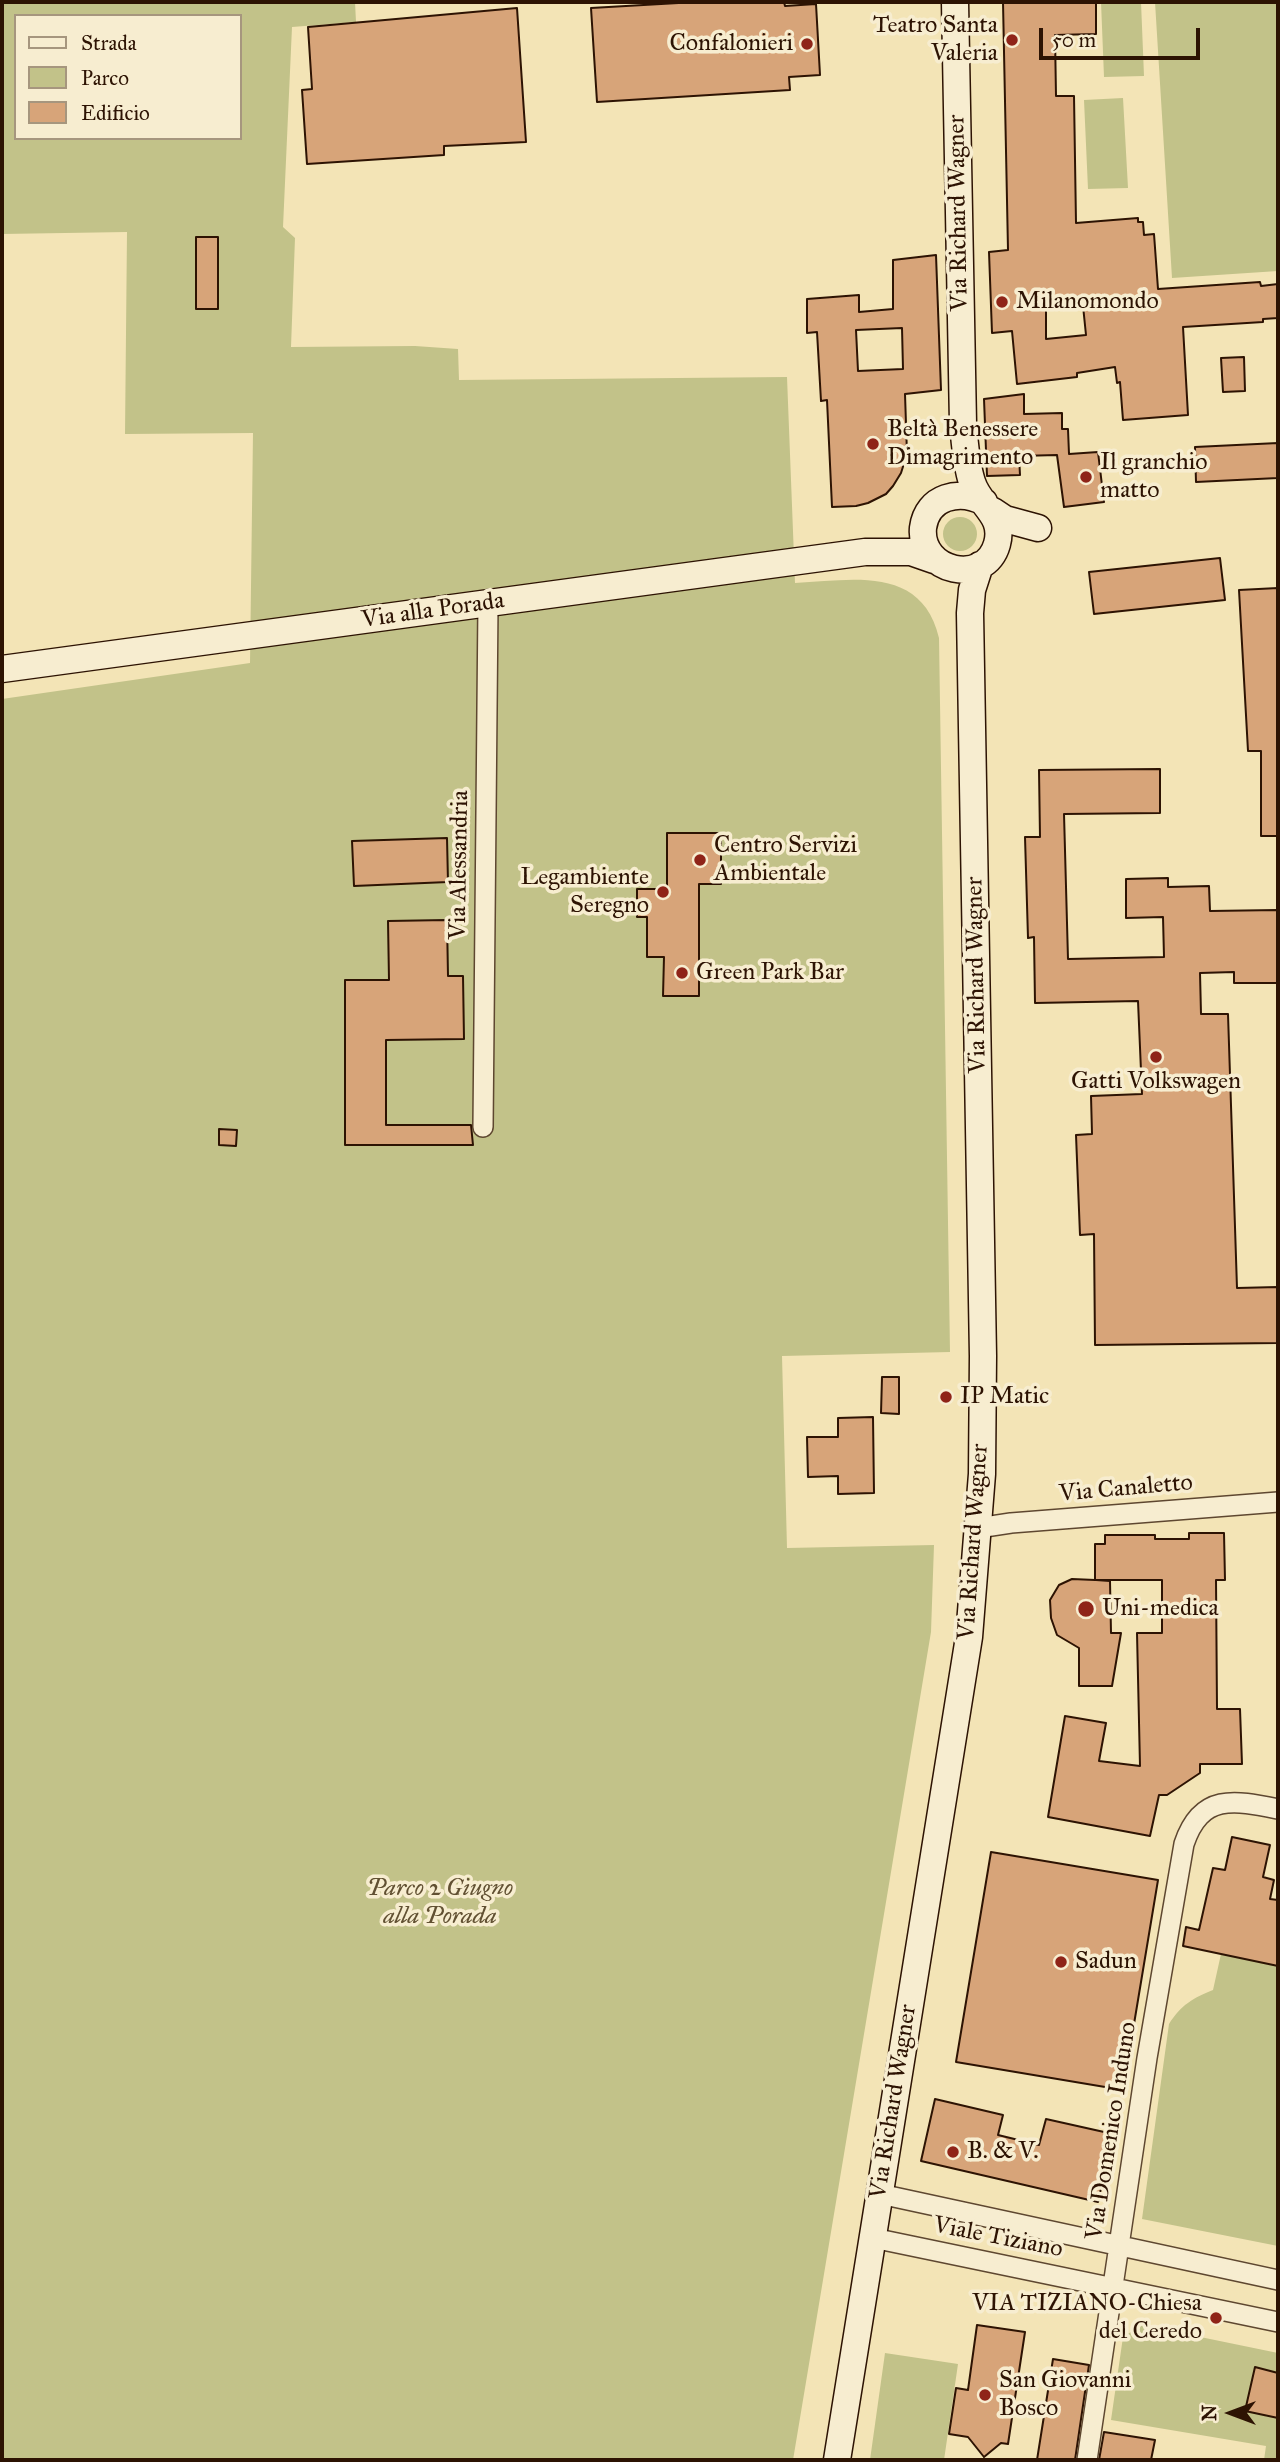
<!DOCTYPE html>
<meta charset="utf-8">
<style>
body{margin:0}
#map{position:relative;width:1280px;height:2462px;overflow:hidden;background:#f3e4b6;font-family:"IM FELL Great Primer",serif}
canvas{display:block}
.frame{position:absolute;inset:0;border:4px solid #2d1303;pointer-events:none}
.legend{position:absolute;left:14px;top:14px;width:228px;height:126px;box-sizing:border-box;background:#f7edd0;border:2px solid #a6967e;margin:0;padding:9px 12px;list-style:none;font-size:21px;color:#2d1303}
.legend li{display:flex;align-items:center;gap:14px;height:35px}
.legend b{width:35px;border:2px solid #a6967e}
.north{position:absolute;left:1196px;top:2378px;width:70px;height:70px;-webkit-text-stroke:5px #f7edd0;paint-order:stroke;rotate:270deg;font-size:19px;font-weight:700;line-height:28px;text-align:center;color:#2d1303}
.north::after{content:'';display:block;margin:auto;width:24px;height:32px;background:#2d1303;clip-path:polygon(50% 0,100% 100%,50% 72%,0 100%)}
.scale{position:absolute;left:1039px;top:28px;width:161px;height:32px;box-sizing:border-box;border:4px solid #2d1303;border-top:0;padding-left:9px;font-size:21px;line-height:24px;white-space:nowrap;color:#2d1303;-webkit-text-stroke:5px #f7edd0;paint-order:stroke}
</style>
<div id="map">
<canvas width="1280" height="2462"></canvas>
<div class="frame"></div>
<ul class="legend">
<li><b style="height:9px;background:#f7edd0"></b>Strada</li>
<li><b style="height:19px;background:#c2c289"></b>Parco</li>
<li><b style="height:19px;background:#d7a479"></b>Edificio</li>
</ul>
<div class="north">N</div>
<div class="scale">50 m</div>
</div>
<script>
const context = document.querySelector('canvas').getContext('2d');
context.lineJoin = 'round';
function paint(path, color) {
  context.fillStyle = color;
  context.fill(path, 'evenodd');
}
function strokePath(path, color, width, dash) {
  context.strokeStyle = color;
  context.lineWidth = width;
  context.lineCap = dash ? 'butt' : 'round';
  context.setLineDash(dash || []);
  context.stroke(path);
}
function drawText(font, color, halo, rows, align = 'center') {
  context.font = font + ' "IM FELL Great Primer",serif';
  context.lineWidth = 7;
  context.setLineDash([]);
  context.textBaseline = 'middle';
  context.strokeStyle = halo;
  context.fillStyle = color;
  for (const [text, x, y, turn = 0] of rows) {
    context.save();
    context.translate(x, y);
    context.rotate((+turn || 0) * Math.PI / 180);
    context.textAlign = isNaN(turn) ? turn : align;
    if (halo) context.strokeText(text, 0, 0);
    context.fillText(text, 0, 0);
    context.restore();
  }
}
const green = new Path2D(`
 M 2,2 L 355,2 L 356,22 L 292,27 L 283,227 L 295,238 L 291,347 L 415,346 L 458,349 L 459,380 L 787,377 L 795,583 C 852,580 922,565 939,638 L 950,1352 L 782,1356 L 787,1548 L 934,1545 L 931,1632 L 793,2460 L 2,2460 L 2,699 L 250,663 L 253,433 L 125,434 L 127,232 L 2,234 ZM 16,16 L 240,16 L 240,138 L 16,138 Z
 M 1101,2 L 1141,2 L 1144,76 L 1104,77 Z
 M 1155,2 L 1278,2 L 1278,271 L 1172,278 Z
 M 1123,98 L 1128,188 L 1088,189 L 1084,100 Z
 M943 534a17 17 0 1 1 34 0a17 17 0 1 1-34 0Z
 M 1221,1954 L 1278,1966 L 1278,2246 L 1142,2219 L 1169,2024 C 1181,2005 1193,1998 1213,1990 Z
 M 1142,2325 L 1278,2353 L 1278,2460 L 1264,2460 L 1266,2446 L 1111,2420 L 1123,2337 Z
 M 885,2353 L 958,2364 L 944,2460 L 870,2460 Z`);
const building = new Path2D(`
 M 696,2 L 784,2 L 785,6 L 816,4 L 820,75 L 789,77 L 790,90 L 597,102 L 591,8 Z
 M 1003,2 L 1096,2 L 1096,34 L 1055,35 L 1056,96 L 1074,96 L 1076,223 L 1138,218 L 1138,222 L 1143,222 L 1144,235 L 1154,234 L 1158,289 L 1260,282 L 1261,286 L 1278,284 L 1278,318 L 1263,319 L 1263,322 L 1183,327 L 1188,415 L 1123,420 L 1120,382 L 1117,383 L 1115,367 L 1077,373 L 1077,377 L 1017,384 L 1012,331 L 992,333 L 989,252 L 1008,250 ZM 1082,296 L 1086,335 L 1046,339 L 1046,300 Z
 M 517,8 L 526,142 L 444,146 L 444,155 L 307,164 L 302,90 L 312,89 L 308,27 Z
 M 196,237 L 218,237 L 218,309 L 196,309 Z
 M 936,255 L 941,390 L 905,394 L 907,454 L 901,473 L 893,486 L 886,494 L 868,503 L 856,506 L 832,507 L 827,400 L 821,401 L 817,332 L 807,333 L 807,299 L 859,295 L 859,312 L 893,309 L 893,260 ZM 902,328 L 903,369 L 858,371 L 856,330 Z
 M 1244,357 L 1245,391 L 1223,392 L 1221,358 Z
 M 1024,394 L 1024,414 L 1062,413 L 1062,429 L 1068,429 L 1069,454 L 1098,452 L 1104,502 L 1064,507 L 1057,455 L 1019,456 L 1020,475 L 987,476 L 984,399 Z
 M 1278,443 L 1278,478 L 1196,482 L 1195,447 Z
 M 1220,558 L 1225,600 L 1094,614 L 1089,572 Z
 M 1278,588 L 1278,836 L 1261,836 L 1261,751 L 1248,751 L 1239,590 Z
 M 1160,769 L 1160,813 L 1064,814 L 1068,959 L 1164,957 L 1163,917 L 1126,918 L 1126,879 L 1168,878 L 1168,887 L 1209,886 L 1210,911 L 1278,910 L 1278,983 L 1234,983 L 1234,972 L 1200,973 L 1201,1014 L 1228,1014 L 1237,1288 L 1278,1287 L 1278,1343 L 1095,1345 L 1094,1234 L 1080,1235 L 1076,1135 L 1092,1134 L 1091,1096 L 1142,1094 L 1138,1001 L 1035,1003 L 1034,937 L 1028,938 L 1025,837 L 1040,837 L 1039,770 Z
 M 667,833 L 721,833 L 721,884 L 699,884 L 699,996 L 663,996 L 664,957 L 647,957 L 647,917 L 637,917 L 637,889 L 667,889 Z
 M 447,838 L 448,882 L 354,886 L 352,841 Z
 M 447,920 L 448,976 L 463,976 L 464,1039 L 386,1040 L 386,1125 L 471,1125 L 473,1145 L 345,1145 L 345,980 L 389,980 L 388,921 Z
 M 219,1129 L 237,1130 L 236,1146 L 219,1145 Z
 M 882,1377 L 899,1377 L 899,1414 L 881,1413 Z
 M 873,1417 L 874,1493 L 838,1494 L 838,1476 L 808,1477 L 807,1437 L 838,1437 L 838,1418 Z
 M 1189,1533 L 1224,1533 L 1225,1580 L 1216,1580 L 1217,1709 L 1240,1709 L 1242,1764 L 1200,1764 L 1200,1773 L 1167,1795 L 1159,1795 L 1150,1836 L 1048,1817 L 1065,1716 L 1106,1723 L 1099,1761 L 1140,1766 L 1137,1633 L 1162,1633 L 1162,1580 L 1096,1580 L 1110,1581 L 1111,1633 L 1121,1633 L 1112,1686 L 1079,1686 L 1079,1648 L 1057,1635 L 1051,1618 L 1050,1600 L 1059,1585 L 1072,1579 L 1095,1580 L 1095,1544 L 1105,1544 L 1105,1535 L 1155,1535 L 1155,1539 L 1189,1539 Z
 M 1232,1837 L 1270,1845 L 1263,1877 L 1274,1880 L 1270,1899 L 1278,1900 L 1278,1966 L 1183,1946 L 1186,1927 L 1199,1930 L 1213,1868 L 1225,1870 Z
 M 991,1852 L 1158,1880 L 1123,2090 L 956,2062 Z
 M 935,2099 L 1003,2115 L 998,2135 L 1039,2145 L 1046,2119 L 1113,2134 L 1098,2202 L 921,2161 Z
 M 977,2325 L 1025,2332 L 1008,2444 L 1001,2443 L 984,2457 L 968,2437 L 949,2434 L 956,2388 L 968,2390 Z
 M 1053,2359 L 1089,2365 L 1075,2460 L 1037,2460 Z
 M 1255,2367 L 1278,2373 L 1278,2418 L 1245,2411 Z
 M 1104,2432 L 1155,2440 L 1151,2460 L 1099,2460 Z`);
const street = new Path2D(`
 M 483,1127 L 488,604
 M 978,1528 L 1011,1523 L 1278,1502
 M 880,2194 L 1278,2280
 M 873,2238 L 1278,2322
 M 1087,2460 L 1147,2058 L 1184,1844 C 1201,1793 1234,1800 1278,1809`);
const secondary = new Path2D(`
 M 955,2 L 963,424 C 965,444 966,464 972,482 C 979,506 1005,515 997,544 C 985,587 919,572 923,528 C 927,496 960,489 984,502
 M 993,511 L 1005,519 L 1038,528
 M 2,669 L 865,552 L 911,552 L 934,560
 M 837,2460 L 969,1637 L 982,1474 L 983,1356 L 970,613 L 972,590 L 980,565`);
const markers = [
 [1012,40,7,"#8f2418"],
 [807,44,7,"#8f2418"],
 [1002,302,7,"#8f2418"],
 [873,444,7,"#8f2418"],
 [1086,477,7,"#8f2418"],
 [700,860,7,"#8f2418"],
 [663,892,7,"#8f2418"],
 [682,973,7,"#8f2418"],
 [1156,1057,7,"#8f2418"],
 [946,1397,7,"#8f2418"],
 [1086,1609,9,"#8f2418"],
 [1061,1962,7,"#8f2418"],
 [953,2152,7,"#8f2418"],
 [1216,2318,7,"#8f2418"],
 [985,2395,7,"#8f2418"]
];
const poiNames = [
 ["Teatro Santa",998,26,"right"],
 ["Valeria",998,54,"right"],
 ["Confalonieri",793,44,"right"],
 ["Milanomondo",1016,302],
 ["Beltà Benessere",887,430],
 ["Dimagrimento",887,458],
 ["Il granchio",1100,463],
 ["matto",1100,491],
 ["Centro Servizi",714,846],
 ["Ambientale",714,874],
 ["Legambiente",649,878,"right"],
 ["Seregno",649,906,"right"],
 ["Green Park Bar",696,973],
 ["Gatti Volkswagen",1156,1082,"center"],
 ["IP Matic",960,1397],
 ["Uni-medica",1102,1609],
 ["Sadun",1075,1962],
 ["B. & V.",967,2152],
 ["VIA TIZIANO-Chiesa",1202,2304,"right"],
 ["del Ceredo",1202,2332,"right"],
 ["San Giovanni",999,2381],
 ["Bosco",999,2409]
];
const streetNames = [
 ["Via Richard Wagner",959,213,-91],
 ["Via alla Porada",433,611,-8],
 ["Via Alessandria",460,865,-89],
 ["Via Richard Wagner",977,975,-91],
 ["Via Canaletto",1126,1489,-5],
 ["Via Richard Wagner",974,1542,-86],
 ["Via Richard Wagner",894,2102,-81],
 ["Via Domenico Induno",1112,2131,-81],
 ["Viale Tiziano",998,2238,11]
];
const parkNames = [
 ["Parco 2 Giugno",440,1889],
 ["alla Porada",440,1917]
];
paint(green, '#c2c289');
paint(building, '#d7a479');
strokePath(building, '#2d1303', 2);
strokePath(street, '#5e4730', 22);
strokePath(secondary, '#2d1303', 29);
strokePath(street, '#f7edd0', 19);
strokePath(secondary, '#f7edd0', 26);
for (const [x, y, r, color] of markers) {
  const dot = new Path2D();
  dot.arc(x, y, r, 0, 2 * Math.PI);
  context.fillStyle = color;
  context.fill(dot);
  strokePath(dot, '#f7edd0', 2.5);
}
drawText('24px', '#2d1303', '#f7edd0', poiNames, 'left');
drawText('24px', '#2d1303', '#f7edd0', streetNames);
drawText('italic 24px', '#615032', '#f7edd0', parkNames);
</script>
